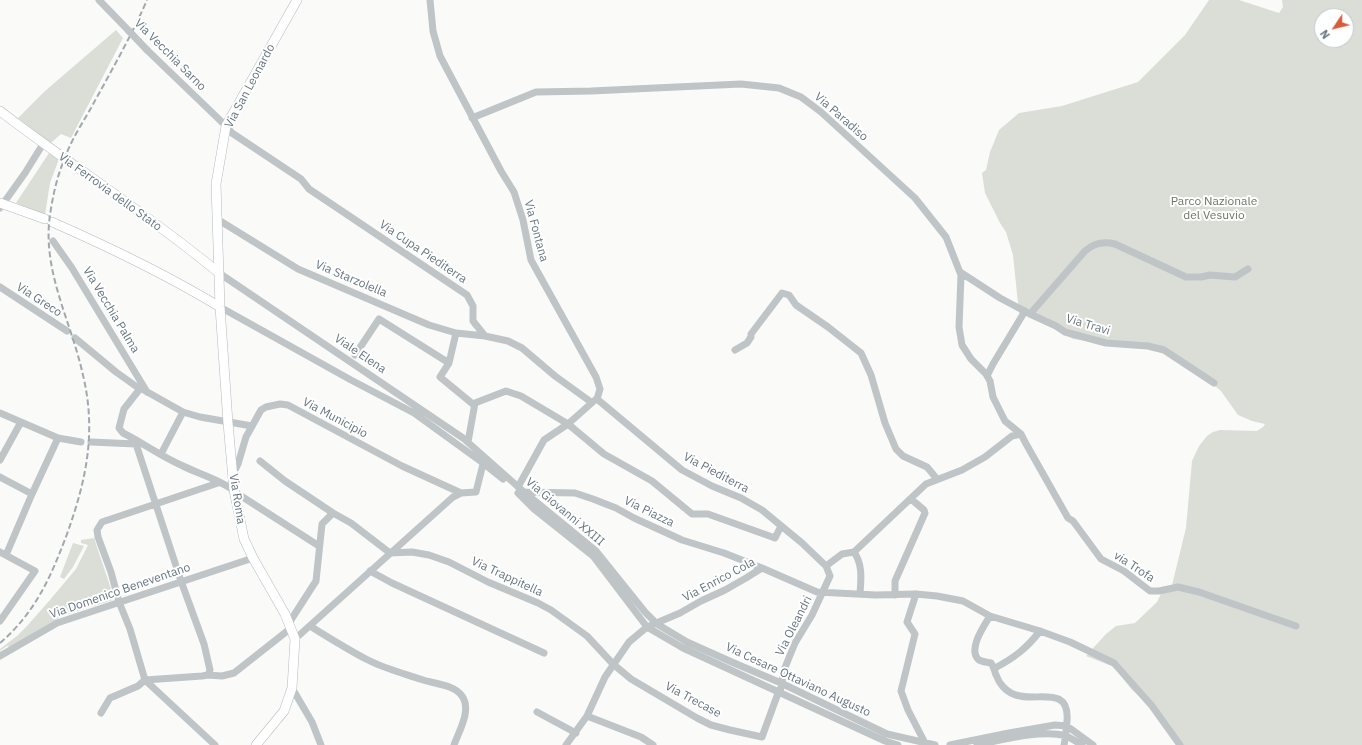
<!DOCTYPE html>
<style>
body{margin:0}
#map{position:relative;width:1362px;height:745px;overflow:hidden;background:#fafaf8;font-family:"IBM Plex Sans",sans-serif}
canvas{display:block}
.north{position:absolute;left:1314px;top:8px;width:40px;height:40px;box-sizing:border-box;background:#fff;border:1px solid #c2c8cd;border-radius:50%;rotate:235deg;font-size:11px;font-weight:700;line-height:16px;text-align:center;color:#667681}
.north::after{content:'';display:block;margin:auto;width:14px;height:18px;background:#d75c3a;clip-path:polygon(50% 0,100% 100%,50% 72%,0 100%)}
</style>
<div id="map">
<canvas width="1362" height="745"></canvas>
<div class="north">N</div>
</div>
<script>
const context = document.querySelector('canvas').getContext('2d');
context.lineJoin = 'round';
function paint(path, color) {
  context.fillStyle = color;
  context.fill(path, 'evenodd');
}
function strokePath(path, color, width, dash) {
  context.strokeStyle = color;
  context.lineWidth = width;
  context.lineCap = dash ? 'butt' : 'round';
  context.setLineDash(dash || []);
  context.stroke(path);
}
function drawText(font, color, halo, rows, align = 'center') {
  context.font = font + ' "IBM Plex Sans",sans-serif';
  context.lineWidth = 4;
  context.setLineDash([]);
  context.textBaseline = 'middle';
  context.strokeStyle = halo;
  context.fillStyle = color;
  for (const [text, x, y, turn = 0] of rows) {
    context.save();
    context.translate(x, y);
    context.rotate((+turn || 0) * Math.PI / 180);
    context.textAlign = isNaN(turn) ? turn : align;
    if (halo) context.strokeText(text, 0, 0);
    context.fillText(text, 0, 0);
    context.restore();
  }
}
const green = new Path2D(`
 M 1209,0 L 1239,0 L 1279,13 L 1283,7 L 1282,0 L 1362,0 L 1362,745 L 1177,745 L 1146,702 L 1132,690 L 1114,667 L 1086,656 L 1106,634 L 1116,626 L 1135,623 L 1157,602 L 1162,592 L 1172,585 L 1186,528 L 1192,461 L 1199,446 L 1207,436 L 1213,432 L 1220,430 L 1257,431 L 1263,427 L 1265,424 L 1252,421 L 1238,415 L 1221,391 L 1198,372 L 1159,347 L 1115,345 L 1073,339 L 1054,328 L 1019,313 L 1013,255 L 1006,232 L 1000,223 L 985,193 L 982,173 L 986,170 L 990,152 L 999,130 L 1019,113 L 1062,106 L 1138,82 L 1185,35 ZM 1322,16 L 1346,16 L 1346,40 L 1322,40 Z
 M 116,30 L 123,38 L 71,138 L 61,134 L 51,143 L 18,118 L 45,91 Z
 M 49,153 L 59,159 L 50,183 L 45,215 L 16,203 Z
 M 94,538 L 114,598 L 113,600 L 62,616 L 10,647 L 7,646 L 0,651 L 0,649 L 17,636 L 27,626 L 49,601 L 76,569 L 88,545 L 81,543 L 81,540 Z
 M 73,543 L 84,546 L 73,567 L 64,579 L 60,577 Z`);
const minor = new Path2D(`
 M 99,0 L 129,31
 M 430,0 L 433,31 L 440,56 L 501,171 L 514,192 L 523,220 L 531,260 L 596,377 L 600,389 L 597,399
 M 147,50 L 226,126 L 232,133 L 301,179 L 309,189 L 467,295 L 473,306 L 473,321 L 485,336
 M 472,118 L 536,92 L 591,91 L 741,84 L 779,88 L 801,97 L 821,112 L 915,198 L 946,237 L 961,275 L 959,327 L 962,345 L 971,359 L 986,374 L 990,381 L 993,397 L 1005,421 L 1021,434 L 1025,442 L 1068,518 L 1073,521 L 1101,559 L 1124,571 L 1150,591 L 1159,591 L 1178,587 L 1199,592 L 1296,626
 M 0,208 L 25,173 L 43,144
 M 217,219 L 298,269 L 429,325 L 456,333 L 485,336 L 508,341 L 522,348 L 555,376 L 591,402
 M 53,241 L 72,268 L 147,392
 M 960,272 L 1000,298 L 1030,314 L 1056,326 L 1065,332 L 1106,343 L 1148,346 L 1164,350 L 1214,383
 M 219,273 L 463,438 L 524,492 L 596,551 L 645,612 L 657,624 L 687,642 L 734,663 L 781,683 L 887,734 L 935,745
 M 0,287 L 67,331
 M 220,307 L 351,380 L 414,413 L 483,463 L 503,479
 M 1030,314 L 1085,251 C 1094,243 1104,241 1115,244 L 1186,277 L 1201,277 L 1210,275 L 1235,277 L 1248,269
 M 75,338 L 116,372 L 137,387 L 139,390
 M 735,350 L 747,343 L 751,337 L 751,334 L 782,293 L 789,295 L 796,305 L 828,327 L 861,353 L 871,375 L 885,423 L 896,449 L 903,456 L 927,467 L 937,479
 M 355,355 L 379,319 L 449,363 L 456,333
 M 449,363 L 440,377 L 474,405
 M 987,376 L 993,364 L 1025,311
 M 0,413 L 58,438 L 81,442
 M 252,426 L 200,417 L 183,412 L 142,389 L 139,390 L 124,409 L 119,428 L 123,433 C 143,443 162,457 183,466 C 199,474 226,482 238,494 L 319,546
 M 91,442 L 136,444
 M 468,442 L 475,403 L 506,391 L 521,396 L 568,424 L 604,454 L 652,481 L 692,514 L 708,514 L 775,538 L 781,526
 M 136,444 L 181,581 L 204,644 L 210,670 L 208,675
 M 161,454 L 183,412
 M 0,460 L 21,422
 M 260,461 L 285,481 L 333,513 L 351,523 L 390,553 L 412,552 L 429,555 L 449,562 L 488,582 L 538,603 L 551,610 L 587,636 L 613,664 L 631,679 L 697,718 L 711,725 L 730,730 L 762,737 L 777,696 L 780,692 L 784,670 L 795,643 L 812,615 L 830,576 L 826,566 L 802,543 L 762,510 L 741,498 L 712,486 L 682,470 L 597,399
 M 233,474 L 238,464 L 246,437 L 261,410 L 266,407 L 280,404 L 288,405 L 402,466 L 461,493
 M 0,477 L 32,494
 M 518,487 L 544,440 L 568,424 L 595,400
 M 524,492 L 575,493 L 593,499 L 616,508 L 634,518 L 682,540 L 724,553 L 762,568
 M 518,493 L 534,509 L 593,556 L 647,627 L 683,648 L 885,741 L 898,745
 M 0,552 L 35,571 L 0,621
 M 854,552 C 863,565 861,579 860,594
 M 6,555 L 32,494 L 58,438
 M 826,566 L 842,554 L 854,552 L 926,484 L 962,470 L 985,457 L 1012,436 L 1021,434
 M 370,571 L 392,583 L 544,653
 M 916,594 L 907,622 L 915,634 L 901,691 L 908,710 L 925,743 L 925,745
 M 895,595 L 895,581 L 925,513 L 924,510 L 911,499
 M 990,616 C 984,626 967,650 979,660 C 982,662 987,662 991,663 C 995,669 994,671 997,677 C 999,683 1005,690 1011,693 C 1032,705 1070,682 1067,721 C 1066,729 1066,737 1064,745
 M 289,623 L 316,581 L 322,524 L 333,513
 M 310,626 C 328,637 347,649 366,659 C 383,668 402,673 420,679 C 433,684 454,684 462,696 C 472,710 459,731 454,745
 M 295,639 L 453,497 L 461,493 L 476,492 L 484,460
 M 0,656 L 57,623 L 253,558
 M 995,668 C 1014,658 1027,648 1040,631
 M 292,688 L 312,722 L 321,745
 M 537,712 L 576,733
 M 101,713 L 110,698 L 138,686 L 145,680 L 202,676 L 208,675 L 222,676 L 234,673 L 291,628
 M 587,716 L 641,737 L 653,745
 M 215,745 L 145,680 L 130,629 L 119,602 L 111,572 L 98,537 L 97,530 L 102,522 L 218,483
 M 566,745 L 587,716 L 605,677 L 629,642 L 647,627 L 680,613 L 701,601 L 725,590 L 746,578 L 762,568 L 817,592 L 876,595 L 916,594 L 937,596 L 963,601 L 990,616 L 1040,631 L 1070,642 L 1114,663 L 1152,706 L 1180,745
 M 950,745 L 1009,733 L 1055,725 L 1067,726 L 1093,745
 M 977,745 C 1001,740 1042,729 1066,736 C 1071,738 1077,742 1082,745`);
const secondary = new Path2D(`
 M 0,111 C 72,166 149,215 219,273
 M 0,203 L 45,219
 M 52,222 C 109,247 167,275 220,307
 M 256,745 L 284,711 L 292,688 L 295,639 L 285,614 L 253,558 L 244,539 L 234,490 L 228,423 L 220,307 L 216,184 L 226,126 L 297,0`);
const rail = new Path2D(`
 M 0,643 C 35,613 51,577 67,534 C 87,478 97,430 82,371 C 70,319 42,270 50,215 C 53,195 57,176 65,158 C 71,140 82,124 91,108 C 110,73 131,37 147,0`);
const minorBridge = new Path2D(`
 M 129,31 L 147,50`);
const streetNames = [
 ["Via Vecchia Sarno",170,55,45],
 ["Via San Leonardo",250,86,-62],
 ["Via Paradiso",841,117,41],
 ["Via Ferrovia dello Stato",110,192,36],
 ["Via Fontana",536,231,75],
 ["Via Cupa Piediterra",423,252,34],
 ["Via Starzolella",351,279,23],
 ["Via Greco",39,300,33],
 ["Via Vecchia Palma",111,310,59],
 ["Via Travi",1088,325,17],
 ["Viale Elena",360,354,34],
 ["Via Municipio",335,418,28],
 ["Via Piediterra",716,473,28],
 ["Via Roma",237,499,81],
 ["Via Giovanni XXIII",565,512,40],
 ["Via Piazza",649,512,26],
 ["via Trofa",1134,567,33],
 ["Via Trappitella",507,577,25],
 ["Via Enrico Cola",719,580,-28],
 ["Via Domenico Beneventano",120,591,-19],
 ["Via Oleandri",794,626,-63],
 ["Via Cesare Ottaviano Augusto",798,680,25],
 ["Via Trecase",693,700,28]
];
const parkNames = [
 ["Parco Nazionale",1214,202],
 ["del Vesuvio",1214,216]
];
paint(green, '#daded7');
strokePath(secondary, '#b4babe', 10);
strokePath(minor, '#bfc4c7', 7);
strokePath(secondary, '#fff', 9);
strokePath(rail, '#a1a8ae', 2, [6, 3]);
strokePath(minorBridge, '#bfc4c7', 7);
drawText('12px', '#667681', '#fff', streetNames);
drawText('12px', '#697965', '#fff', parkNames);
</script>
